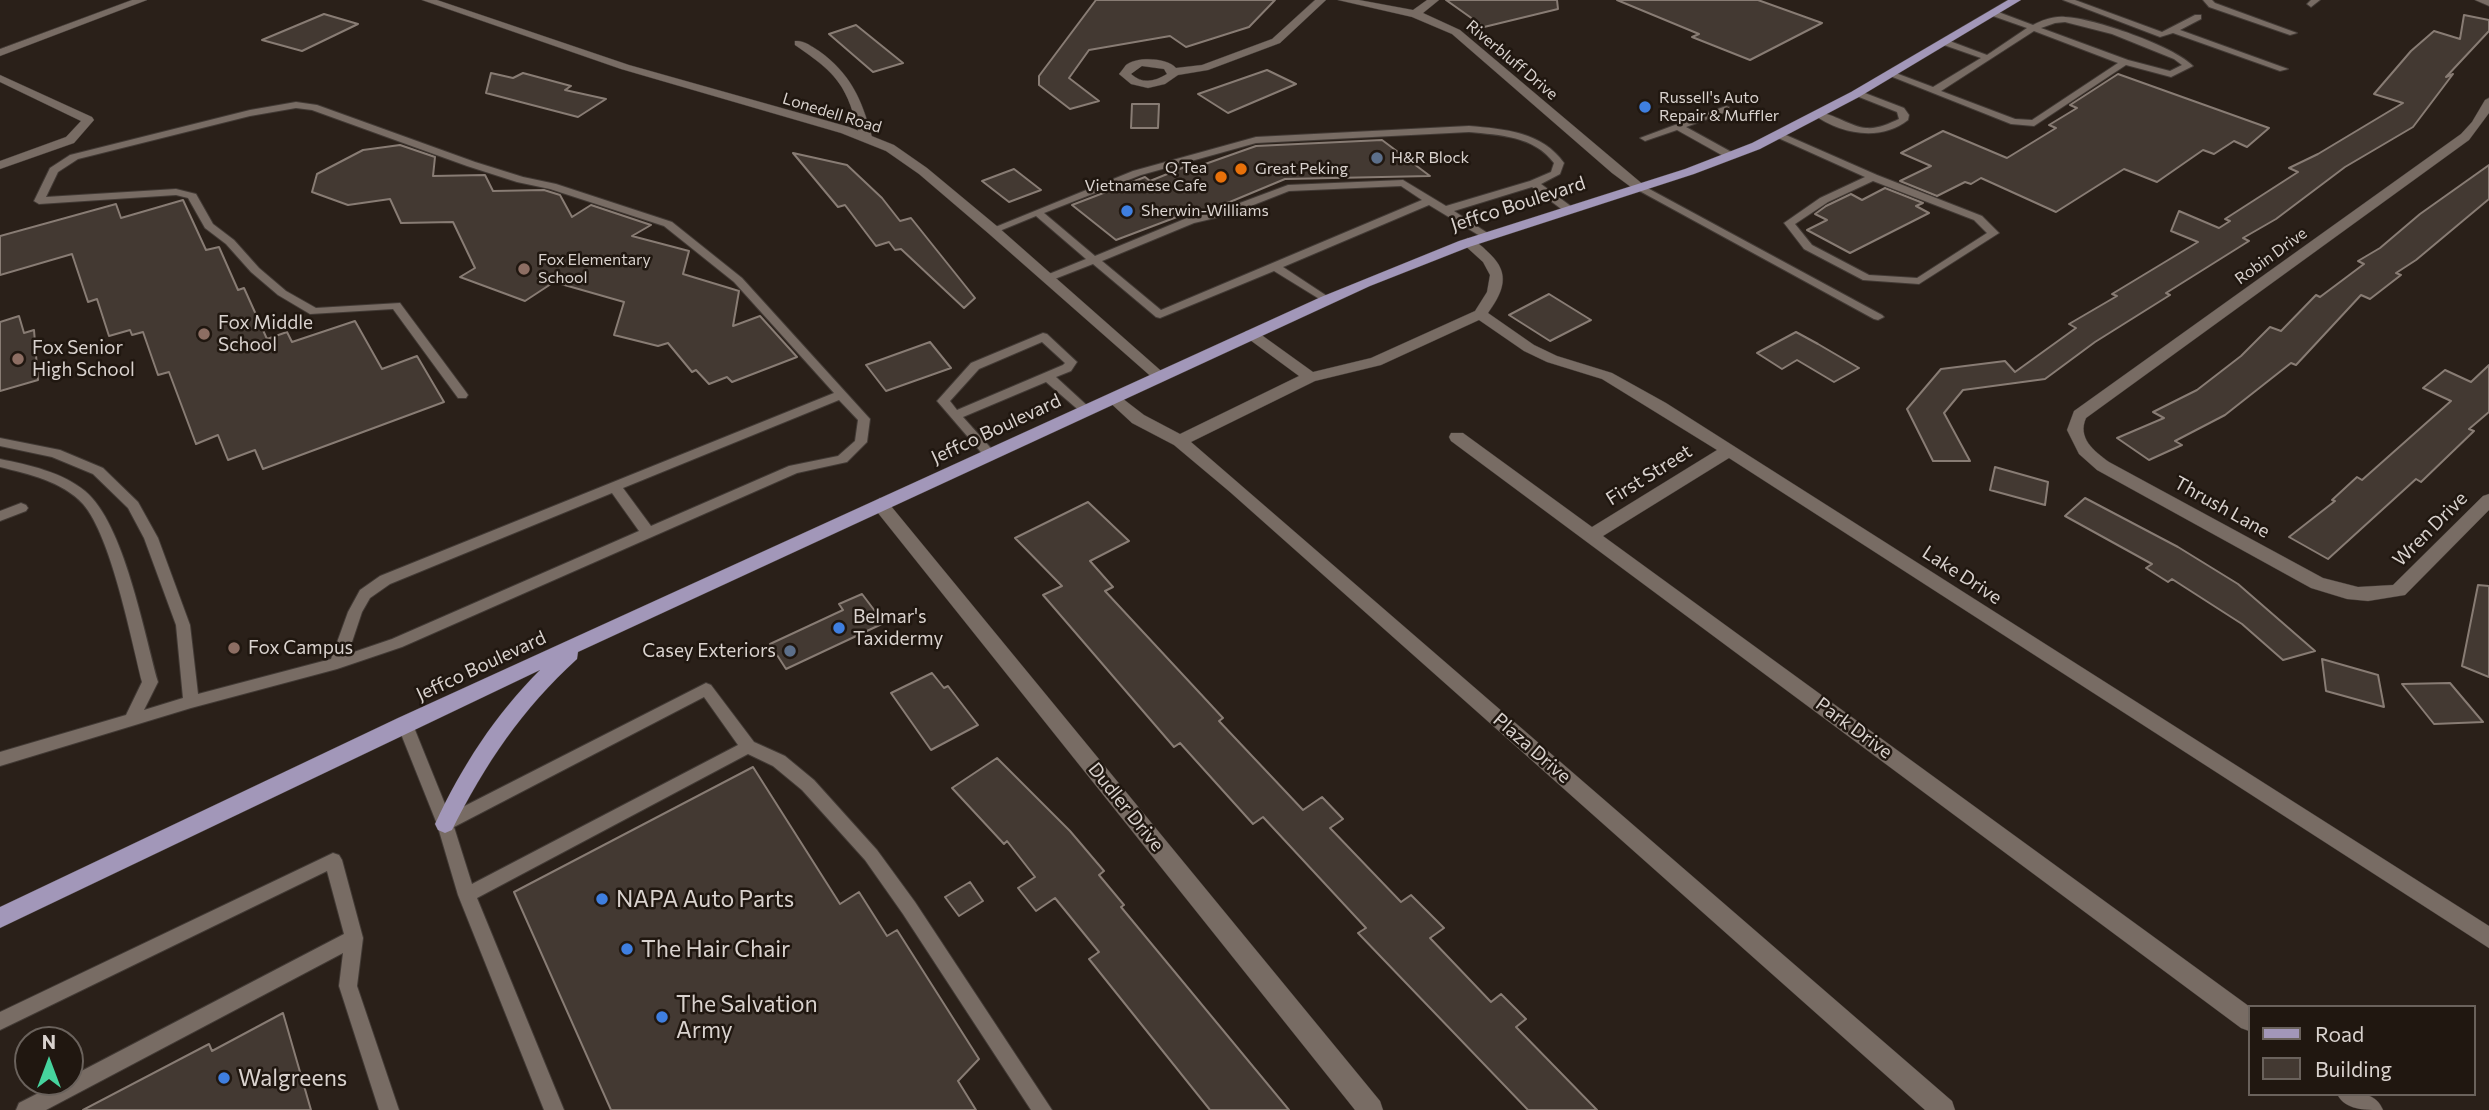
<!DOCTYPE html>
<style>
body{margin:0}
#map{position:relative;width:2489px;height:1110px;overflow:hidden;background:#2a2019;font-family:Commissioner,sans-serif}
canvas{display:block}
.legend{position:absolute;left:2248px;top:1005px;width:228px;height:91px;box-sizing:border-box;background:#201710;border:2px solid #6a625c;margin:0;padding:9px 12px;list-style:none;font-size:21px;color:#d9d2ce}
.legend li{display:flex;align-items:center;gap:14px;height:35px}
.legend b{width:35px;border:2px solid #6a625c}
.north{position:absolute;left:14px;top:1026px;width:70px;height:70px;box-sizing:border-box;background:#201710;border:2px solid #6a625c;border-radius:50%;rotate:0deg;font-size:19px;font-weight:700;line-height:28px;text-align:center;color:#d9d2ce}
.north::after{content:'';display:block;margin:auto;width:24px;height:32px;background:#46d49e;clip-path:polygon(50% 0,100% 100%,50% 72%,0 100%)}
</style>
<div id="map">
<canvas width="2489" height="1110"></canvas>
<ul class="legend">
<li><b style="height:9px;background:#a297b9"></b>Road</li>
<li><b style="height:19px;background:#433932"></b>Building</li>
</ul>
<div class="north">N</div>
</div>
<script>
const context = document.querySelector('canvas').getContext('2d');
context.lineJoin = 'round';
function paint(path, color) {
  context.fillStyle = color;
  context.fill(path, 'evenodd');
}
function strokePath(path, color, width, dash) {
  context.strokeStyle = color;
  context.lineWidth = width;
  context.lineCap = dash ? 'butt' : 'round';
  context.setLineDash(dash || []);
  context.stroke(path);
}
function drawText(font, color, halo, rows, align = 'center') {
  context.font = font + ' Commissioner,sans-serif';
  context.lineWidth = 5;
  context.setLineDash([]);
  context.textBaseline = 'middle';
  context.strokeStyle = halo;
  context.fillStyle = color;
  for (const [text, x, y, turn = 0] of rows) {
    context.save();
    context.translate(x, y);
    context.rotate((+turn || 0) * Math.PI / 180);
    context.textAlign = isNaN(turn) ? turn : align;
    if (halo) context.strokeText(text, 0, 0);
    context.fillText(text, 0, 0);
    context.restore();
  }
}
const building = new Path2D(`
 M 1096,0 L 1275,0 L 1249,27 L 1186,47 L 1170,36 L 1089,50 L 1069,78 L 1099,101 L 1070,109 L 1039,85 L 1039,76 Z
 M 1446,0 L 1557,0 L 1558,9 L 1484,27 Z
 M 1617,0 L 1758,0 L 1822,23 L 1750,60 L 1692,37 L 1699,34 Z
 M 324,14 L 358,24 L 302,51 L 262,40 Z
 M 2464,15 L 2489,20 L 2489,31 L 2446,77 L 2453,74 L 2413,127 L 2345,167 L 2276,219 L 2243,238 L 2249,241 L 2166,293 L 2170,295 L 2095,342 L 2045,379 L 1963,390 L 1944,413 L 1970,461 L 1933,461 L 1907,409 L 1941,369 L 2005,361 L 2015,372 L 2076,328 L 2069,324 L 2117,296 L 2112,294 L 2198,242 L 2171,231 L 2179,211 L 2219,228 L 2230,221 L 2225,219 L 2298,172 L 2289,168 L 2318,154 L 2403,103 L 2374,94 L 2411,51 L 2434,31 L 2460,39 Z
 M 856,25 L 903,63 L 873,72 L 829,34 Z
 M 1267,70 L 1296,84 L 1228,113 L 1198,94 Z
 M 491,73 L 513,78 L 523,73 L 571,86 L 565,90 L 606,99 L 578,117 L 486,93 Z
 M 2118,74 L 2269,128 L 2247,147 L 2234,141 L 2214,154 L 2203,150 L 2157,182 L 2124,169 L 2056,212 L 1981,178 L 1971,184 L 1965,182 L 1937,196 L 1900,181 L 1931,166 L 1901,153 L 1943,131 L 2007,158 L 2056,128 L 2049,125 L 2077,108 L 2070,105 Z
 M 1132,104 L 1159,104 L 1158,128 L 1131,128 Z
 M 1382,140 L 1430,176 L 1285,179 L 1213,209 L 1190,212 L 1116,240 L 1072,205 L 1145,177 L 1150,181 L 1187,166 L 1191,169 L 1256,146 Z
 M 400,145 L 435,157 L 433,176 L 485,175 L 493,191 L 544,190 L 560,195 L 572,217 L 591,205 L 651,225 L 632,236 L 689,251 L 683,274 L 739,291 L 733,326 L 760,316 L 797,357 L 732,382 L 727,377 L 709,384 L 696,370 L 692,372 L 668,343 L 658,346 L 614,335 L 624,302 L 554,282 L 525,301 L 460,277 L 475,268 L 453,222 L 401,223 L 390,199 L 348,205 L 312,192 L 317,174 L 363,150 Z
 M 793,153 L 847,165 L 882,198 L 900,221 L 911,218 L 975,298 L 964,308 L 901,249 L 895,250 L 889,242 L 876,246 L 845,205 L 838,207 Z
 M 2489,165 L 2489,199 L 2416,260 L 2396,273 L 2401,275 L 2370,299 L 2361,295 L 2296,365 L 2291,363 L 2225,415 L 2175,441 L 2182,445 L 2149,460 L 2117,438 L 2164,418 L 2153,412 L 2197,390 L 2241,356 L 2270,327 L 2281,331 L 2316,295 L 2320,297 L 2364,264 L 2358,261 L 2380,248 L 2420,214 Z
 M 1014,169 L 1041,190 L 1009,202 L 982,181 Z
 M 1885,188 L 1923,203 L 1916,206 L 1929,213 L 1850,253 L 1807,230 L 1827,220 L 1815,214 L 1826,206 L 1851,194 L 1862,200 Z
 M 183,200 L 206,250 L 219,247 L 238,290 L 244,288 L 267,339 L 287,332 L 292,342 L 355,321 L 382,369 L 417,356 L 444,402 L 263,469 L 255,450 L 228,460 L 218,435 L 196,444 L 169,372 L 158,375 L 143,332 L 132,335 L 130,330 L 109,336 L 97,299 L 88,302 L 72,254 L 0,275 L 0,236 L 116,204 L 121,218 Z
 M 1549,294 L 1591,320 L 1550,341 L 1509,315 Z
 M 19,316 L 24,333 L 34,330 L 38,380 L 0,391 L 0,322 Z
 M 1796,332 L 1818,344 L 1859,368 L 1834,382 L 1797,360 L 1782,369 L 1757,353 Z
 M 930,342 L 951,368 L 886,391 L 866,365 Z
 M 2489,365 L 2489,412 L 2469,429 L 2474,431 L 2421,482 L 2416,479 L 2328,559 L 2289,537 L 2335,501 L 2332,500 L 2357,477 L 2362,480 L 2451,401 L 2423,388 L 2445,370 L 2471,382 Z
 M 1995,467 L 2048,482 L 2045,505 L 1990,490 Z
 M 2085,498 L 2178,547 L 2238,584 L 2315,651 L 2283,660 L 2242,624 L 2172,579 L 2168,582 L 2146,568 L 2152,564 L 2065,516 Z
 M 1088,502 L 1129,541 L 1090,561 L 1113,587 L 1105,591 L 1223,718 L 1219,721 L 1303,810 L 1322,797 L 1343,819 L 1330,828 L 1401,902 L 1411,895 L 1444,928 L 1430,938 L 1491,1002 L 1501,994 L 1526,1019 L 1516,1027 L 1597,1110 L 1528,1110 L 1358,933 L 1366,928 L 1263,817 L 1253,824 L 1180,743 L 1174,747 L 1043,595 L 1062,586 L 1015,538 Z
 M 2478,585 L 2489,586 L 2489,677 L 2462,666 Z
 M 862,594 L 884,623 L 786,669 L 770,644 L 843,610 L 839,604 Z
 M 2322,659 L 2378,675 L 2384,707 L 2326,691 Z
 M 932,673 L 944,688 L 948,686 L 978,725 L 931,750 L 891,693 Z
 M 2450,683 L 2483,722 L 2434,724 L 2402,684 Z
 M 997,758 L 1070,831 L 1104,871 L 1099,875 L 1124,905 L 1121,907 L 1289,1110 L 1210,1110 L 1089,959 L 1099,952 L 1055,898 L 1036,911 L 1018,888 L 1035,877 L 1007,841 L 1004,844 L 952,788 Z
 M 753,767 L 840,904 L 859,892 L 887,936 L 897,930 L 979,1059 L 958,1081 L 976,1110 L 611,1110 L 514,892 Z
 M 970,882 L 983,901 L 959,916 L 945,897 Z
 M 283,1013 L 311,1110 L 83,1110 L 209,1044 L 212,1051 Z`);
const lane = new Path2D(`
 M 2063,0 L 2075,0 L 2162,32 L 2195,15 L 2201,15 L 2201,19 L 2180,30 L 2288,69 L 2280,71 L 2173,33 L 2160,37 Z
 M 2203,0 L 2212,0 L 2215,3 L 2297,33 L 2290,35 L 2209,7 Z
 M 2311,0 L 2320,0 L 2311,7 L 2307,4 Z
 M 1993,10 L 2033,25 C 2043,20 2053,16 2065,17 C 2093,18 2174,46 2193,66 L 2171,77 L 2126,65 L 2034,126 L 2011,124 L 1885,74 L 1893,72 L 1933,87 L 1981,58 L 1941,44 L 1941,40 L 1947,40 L 1987,55 L 2027,28 L 1990,15 L 1989,13 ZM 2065,22 L 2112,34 L 2174,59 L 2182,65 L 2170,71 L 2128,60 L 2041,28 L 2055,23 ZM 2034,31 L 2118,63 L 2032,120 L 2015,119 L 1941,91 Z
 M 1857,90 L 1904,108 L 1909,115 L 1908,120 C 1880,142 1840,134 1813,114 C 1824,107 1851,128 1866,128 C 1878,129 1888,124 1899,119 L 1897,112 L 1854,95 L 1854,91 Z
 M 296,102 L 317,105 L 475,162 L 523,177 L 556,184 L 672,222 L 742,278 L 870,419 L 867,442 L 847,462 L 797,473 L 402,647 L 337,669 L 191,708 L 0,766 L 0,752 L 126,715 L 142,682 C 131,638 111,536 83,504 C 62,481 28,474 0,467 L 0,459 C 29,465 62,472 85,491 C 124,523 144,633 158,682 L 144,710 L 183,698 L 176,625 L 144,538 L 128,508 L 93,474 L 52,457 L 0,446 L 0,438 L 60,450 L 103,468 L 138,502 L 158,538 L 190,625 L 198,694 L 331,659 L 348,612 L 360,590 L 380,576 L 834,393 L 734,282 L 664,226 L 550,189 L 517,182 L 467,166 L 312,110 L 296,108 L 250,116 L 78,159 L 58,172 L 46,197 L 176,189 L 196,194 L 213,224 L 234,240 L 259,268 L 286,291 L 316,308 L 400,303 L 466,392 L 468,395 L 466,398 L 458,398 L 393,309 L 310,314 L 278,295 L 251,272 L 226,244 L 205,228 L 188,198 L 176,195 L 39,204 L 34,201 L 50,168 L 70,155 L 250,110 ZM 839,400 L 858,420 L 855,441 L 838,456 L 789,466 L 651,526 L 623,488 ZM 612,493 L 639,531 L 392,639 L 348,654 L 362,612 L 370,598 L 390,584 Z
 M 1726,106 L 1729,107 L 1729,111 L 1686,127 L 1735,154 L 1735,158 L 1727,158 L 1677,130 L 1645,141 L 1640,138 Z
 M 1469,126 C 1505,129 1542,132 1564,163 L 1560,174 L 1541,184 L 1572,207 L 1572,211 L 1564,211 L 1532,187 L 1454,211 L 1489,234 L 1489,238 L 1485,239 L 1429,205 L 1283,267 L 1330,298 L 1330,302 L 1326,303 L 1274,271 L 1160,318 L 1156,317 L 1093,264 L 1052,280 L 1044,280 L 1044,276 L 1086,259 L 1036,216 L 997,232 L 993,233 L 988,230 L 1133,171 L 1256,137 ZM 1469,132 C 1500,135 1534,136 1554,163 L 1551,172 L 1530,181 L 1446,206 L 1403,180 L 1288,185 L 1221,210 L 1187,218 L 1095,256 L 1044,213 L 1141,175 L 1256,143 ZM 1401,186 L 1422,200 L 1161,310 L 1102,261 L 1194,223 L 1228,215 L 1289,191 Z
 M 1779,132 L 1877,175 L 1982,216 L 1999,233 L 1919,284 L 1863,280 L 1804,249 L 1784,223 L 1820,198 L 1865,177 L 1776,137 L 1774,135 ZM 1873,181 L 1974,220 L 1987,233 L 1917,278 L 1869,275 L 1812,245 L 1795,224 L 1828,202 Z
 M 1640,184 L 1882,315 L 1884,317 L 1878,320 L 1874,319 L 1636,189 L 1636,185 Z
 M 1043,333 L 1047,334 L 1077,362 L 1071,371 L 1056,377 L 1092,410 L 1090,413 L 1082,413 L 1046,382 L 963,417 L 997,455 L 991,459 L 986,458 L 937,401 L 971,363 ZM 1042,342 L 1065,363 L 1063,365 L 957,410 L 950,401 L 979,369 Z
 M 21,503 L 26,505 L 28,508 L 26,511 L 0,521 L 0,511 Z
 M 706,683 L 711,685 L 754,742 L 785,756 L 814,780 L 877,850 L 915,902 L 1052,1110 L 1031,1110 L 903,914 L 865,860 L 802,790 L 773,766 L 748,754 L 477,898 L 564,1110 L 544,1110 L 458,895 L 437,824 L 397,724 L 399,720 L 405,718 L 411,720 L 449,814 ZM 704,697 L 738,745 L 472,884 L 454,827 Z
 M 333,853 L 339,855 L 342,860 L 363,938 L 357,986 L 399,1110 L 379,1110 L 339,986 L 343,953 L 46,1110 L 16,1110 L 19,1103 L 60,1082 L 70,1082 L 70,1077 L 344,934 L 327,871 L 0,1030 L 0,1012 Z`);
const street = new Path2D(`
 M 132,0 L 147,0 L 0,56 L 0,49 Z
 M 1315,0 L 1326,0 L 1280,43 L 1208,70 L 1178,75 L 1165,84 L 1148,88 L 1131,84 L 1119,74 C 1120,73 1126,65 1126,65 C 1137,56 1168,58 1176,68 L 1202,65 L 1272,39 ZM 1142,66 L 1164,69 L 1167,74 C 1154,82 1142,84 1131,74 Z
 M 1338,0 L 1359,0 L 1413,10 L 1427,0 L 1439,0 L 1423,13 L 1460,30 L 1646,187 L 1645,190 L 1635,190 L 1612,173 L 1452,34 L 1412,17 Z
 M 795,41 C 804,40 811,46 819,51 C 851,74 862,100 872,137 L 870,140 L 860,137 C 847,86 839,75 795,45 Z
 M 0,75 L 92,117 L 94,120 L 74,143 L 0,169 L 0,161 L 66,137 L 81,121 L 0,82 Z
 M 2489,98 L 2489,113 L 2469,140 L 2086,418 C 2077,438 2094,451 2109,462 L 2323,578 L 2358,587 L 2393,585 L 2483,496 L 2489,494 L 2489,510 L 2405,595 L 2368,601 L 2347,599 L 2311,588 L 2097,470 L 2079,454 L 2067,430 L 2074,411 L 2461,134 L 2472,122 L 2485,100 Z
 M 1468,238 C 1477,241 1484,248 1490,254 C 1511,274 1503,292 1488,313 L 1534,345 L 1557,356 L 1612,373 L 1666,403 L 2489,926 L 2489,948 L 1729,458 L 1603,536 L 2250,1007 L 2249,1031 L 2241,1028 L 1451,441 L 1449,437 L 1451,433 L 1463,433 L 1592,527 L 1717,450 L 1602,379 L 1547,362 L 1524,351 L 1479,320 L 1381,365 L 1315,381 L 1191,442 L 1952,1101 L 1955,1110 L 1925,1110 L 1230,492 L 1174,445 L 1132,423 L 1105,398 L 1108,395 L 1118,395 L 1144,415 L 1180,434 L 1299,376 L 1246,337 L 1244,334 L 1246,331 L 1256,331 L 1313,372 L 1371,358 L 1475,311 L 1487,292 L 1490,275 L 1483,262 L 1461,242 Z
 M 880,498 L 886,500 L 1380,1101 L 1383,1110 L 1355,1110 L 874,508 L 872,504 Z
 M 2337,1094 C 2356,1094 2375,1090 2383,1110 C 2364,1110 2345,1110 2337,1094 Z`);
const secondary = new Path2D(`
 M 422,0 L 437,0 L 629,65 L 849,127 L 894,145 L 927,168 L 998,227 L 1168,377 L 1165,380 L 1155,380 L 988,233 L 919,174 L 886,151 L 841,133 L 621,69 Z
 M 2475,0 L 2489,0 L 2489,6 Z`);
const primary = new Path2D(`
 M 2008,0 L 2021,0 L 1859,97 L 1760,149 L 1694,174 L 1469,247 L 1370,286 L 578,652 L 577,659 C 522,709 485,764 452,830 L 445,833 L 438,830 L 435,824 C 462,766 495,715 540,670 L 0,928 L 0,907 L 398,718 L 1321,297 L 1459,241 L 1685,169 L 1752,143 L 1851,92 Z`);
const markers = [
 [1645,107,7,"#3f7fe0"],
 [1377,158,7,"#5c6f8a"],
 [1241,169,7,"#e8710a"],
 [1221,177,7,"#e8710a"],
 [1127,211,7,"#3f7fe0"],
 [524,269,7,"#8d6e63"],
 [204,334,7,"#8d6e63"],
 [18,359,7,"#8d6e63"],
 [839,628,7,"#3f7fe0"],
 [234,648,7,"#8d6e63"],
 [790,651,7,"#5c6f8a"],
 [602,899,7,"#3f7fe0"],
 [627,949,7,"#3f7fe0"],
 [662,1017,7,"#3f7fe0"],
 [224,1078,7,"#3f7fe0"]
];
const farStreetnames = [
 ["Riverbluff Drive",1512,60,40],
 ["Lonedell Road",832,113,17],
 ["Robin Drive",2271,256,-36]
];
const farPoinames = [
 ["Russell's Auto",1659,98],
 ["Repair & Muffler",1659,116],
 ["H&R Block",1391,158],
 ["Q Tea",1207,168,"right"],
 ["Vietnamese Cafe",1207,186,"right"],
 ["Great Peking",1255,169],
 ["Sherwin-Williams",1141,211],
 ["Fox Elementary",538,260],
 ["School",538,278]
];
const streetNames = [
 ["Jeffco Boulevard",1518,204,-18],
 ["Jeffco Boulevard",996,429,-25],
 ["First Street",1649,475,-32],
 ["Thrush Lane",2222,507,29],
 ["Wren Drive",2430,529,-45],
 ["Lake Drive",1962,575,33],
 ["Jeffco Boulevard",481,666,-25],
 ["Park Drive",1854,728,36],
 ["Plaza Drive",1532,748,41],
 ["Dudler Drive",1126,807,51]
];
const poiNames = [
 ["Fox Middle",218,323],
 ["School",218,345],
 ["Fox Senior",32,348],
 ["High School",32,370],
 ["Belmar's",853,617],
 ["Taxidermy",853,639],
 ["Fox Campus",248,648],
 ["Casey Exteriors",776,651,"right"]
];
const nearPoinames = [
 ["NAPA Auto Parts",616,899],
 ["The Hair Chair",641,949],
 ["The Salvation",676,1004],
 ["Army",676,1030],
 ["Walgreens",238,1078]
];
paint(building, '#433932');
strokePath(building, '#887c74', 2);
strokePath(lane, '#423a35', 2);
strokePath(street, '#423a35', 1);
strokePath(secondary, '#423a35', 1);
strokePath(primary, '#423a35', 1);
paint(lane, '#786c64');
paint(street, '#786c64');
paint(secondary, '#786c64');
paint(primary, '#a297b9');
for (const [x, y, r, color] of markers) {
  const dot = new Path2D();
  dot.arc(x, y, r, 0, 2 * Math.PI);
  context.fillStyle = color;
  context.fill(dot);
  strokePath(dot, '#201710', 2.5);
}
drawText('16px', '#d9d2ce', '#201710', farStreetnames);
drawText('16px', '#d9d2ce', '#201710', farPoinames, 'left');
drawText('19px', '#d9d2ce', '#201710', streetNames);
drawText('19px', '#d9d2ce', '#201710', poiNames, 'left');
drawText('23px', '#d9d2ce', '#201710', nearPoinames, 'left');
</script>
